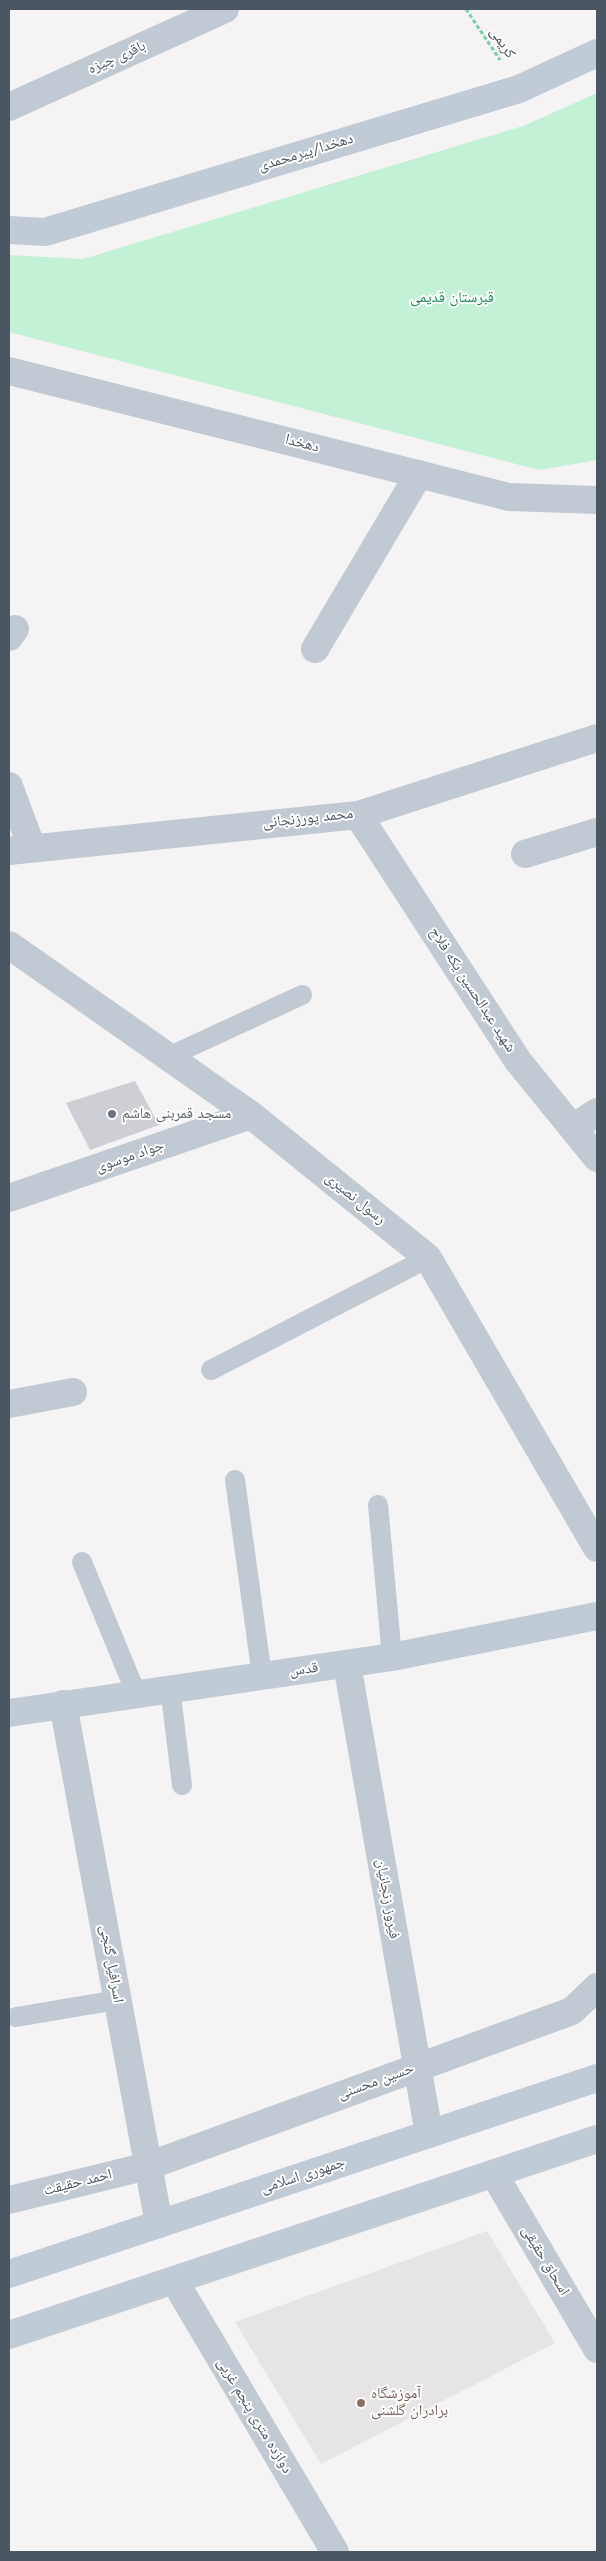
<!DOCTYPE html>
<meta charset="utf-8">
<style>
body{margin:0}
#map{position:relative;width:606px;height:2561px;overflow:hidden;background:#f5f3f3;font-family:Jost,sans-serif}
canvas{display:block}
.frame{position:absolute;inset:0;border:10px solid #4a5661;pointer-events:none}
</style>
<div id="map">
<canvas width="606" height="2561"></canvas>
<div class="frame"></div>
</div>
<script>
const context = document.querySelector('canvas').getContext('2d');
context.lineJoin = 'round';
function paint(path, color) {
  context.fillStyle = color;
  context.fill(path, 'evenodd');
}
function strokePath(path, color, width, dash) {
  context.strokeStyle = color;
  context.lineWidth = width;
  context.lineCap = dash ? 'butt' : 'round';
  context.setLineDash(dash || []);
  context.stroke(path);
}
function drawText(font, color, halo, rows, align = 'center') {
  context.font = font + ' Jost,"Noto Naskh Arabic",sans-serif';
  context.lineWidth = 4;
  context.setLineDash([]);
  context.textBaseline = 'middle';
  context.strokeStyle = halo;
  context.fillStyle = color;
  for (const [text, x, y, turn = 0] of rows) {
    context.save();
    context.translate(x, y);
    context.rotate((+turn || 0) * Math.PI / 180);
    context.textAlign = isNaN(turn) ? turn : align;
    if (halo) context.strokeText(text, 0, 0);
    context.fillText(text, 0, 0);
    context.restore();
  }
}
const education = new Path2D(`
 M 487,2231 L 555,2343 L 321,2464 L 235,2322 Z`);
const green = new Path2D(`
 M 597,93 L 597,460 L 539,470 L 9,332 L 9,255 L 83,259 L 523,126 Z`);
const building = new Path2D(`
 M 135,1081 L 159,1125 L 90,1150 L 66,1103 Z`);
const path = new Path2D(`
 M 466,9 L 500,60`);
const lane = new Path2D(`
 M 168,1057 L 302,995
 M 211,1370 L 428,1258
 M 235,1480 L 262,1676
 M 378,1505 L 392,1657
 M 82,1562 L 136,1693
 M 170,1688 L 182,1785
 M 16,2017 L 117,2000`);
const street = new Path2D(`
 M 9,107 L 225,9
 M 9,371 L 509,497 L 597,500
 M 9,637 L 15,629
 M 315,649 L 419,474
 M 9,786 L 32,848
 M 358,815 L 518,1061 L 597,1158
 M 9,851 L 358,815 L 597,738
 M 525,854 L 597,832
 M 9,945 L 251,1115 L 428,1258 L 597,1548
 M 573,1128 L 597,1112
 M 9,1198 L 251,1115
 M 9,1404 L 73,1392
 M 347,1664 L 429,2134
 M 63,1704 L 159,2224
 M 494,2174 L 597,2349
 M 9,2200 L 148,2166 L 572,2011 L 597,1987
 M 174,2280 L 335,2552`);
const secondary = new Path2D(`
 M 9,230 L 45,232 L 519,89 L 597,53
 M 9,1713 L 392,1657 L 597,1616
 M 9,2274 L 597,2078
 M 9,2335 L 597,2139`);
const markers = [
 [112,1114,5,"#6b7280"],
 [361,2403,5,"#8d6e63"]
];
const streetNames = [
 ["کریمی",502,43,57],
 ["باقری چیزه",117,58,-24],
 ["دهخدا/پیرمحمدی",306,153,-17],
 ["دهخدا",302,444,14],
 ["محمد پورزنجانی",308,819,-6],
 ["شهید عبدالحسین یکه فلاح",472,990,57],
 ["جواد موسوی",130,1157,-19],
 ["رسول نصیری",355,1199,39],
 ["قدس",304,1670,-8],
 ["فیروز زنجانیان",387,1899,80],
 ["اسرافیل گنجی",111,1964,80],
 ["حسین محسنی",376,2082,-20],
 ["جمهوری اسلامی",303,2176,-18],
 ["احمد حقیقت",78,2183,-14],
 ["اسحاق حقیقی",545,2261,59],
 ["دوازده متری پنجم غربی",254,2416,59]
];
const parkNames = [
 ["قبرستان قدیمى",452,298]
];
const worshipNames = [
 ["مسجد قمربنی هاشم",122,1114]
];
const educationNames = [
 ["آموزشگاه",371,2394],
 ["برادران گلشنی",371,2411]
];
paint(education, '#e6e4e5');
paint(green, '#c3f1d5');
paint(building, '#cdcfd5');
strokePath(path, '#7ad0a6', 3, [4, 2.5]);
strokePath(lane, '#c1cad2', 20);
strokePath(street, '#c1cad2', 28);
strokePath(secondary, '#c1cbd6', 28);
for (const [x, y, r, color] of markers) {
  const dot = new Path2D();
  dot.arc(x, y, r, 0, 2 * Math.PI);
  context.fillStyle = color;
  context.fill(dot);
  strokePath(dot, '#fff', 2);
}
drawText('15px', '#4a5661', '#fff', streetNames);
drawText('15px', '#17864f', '#fff', parkNames);
drawText('15px', '#5b616d', '#fff', worshipNames, 'left');
drawText('15px', '#785e54', '#fff', educationNames, 'left');
</script>
